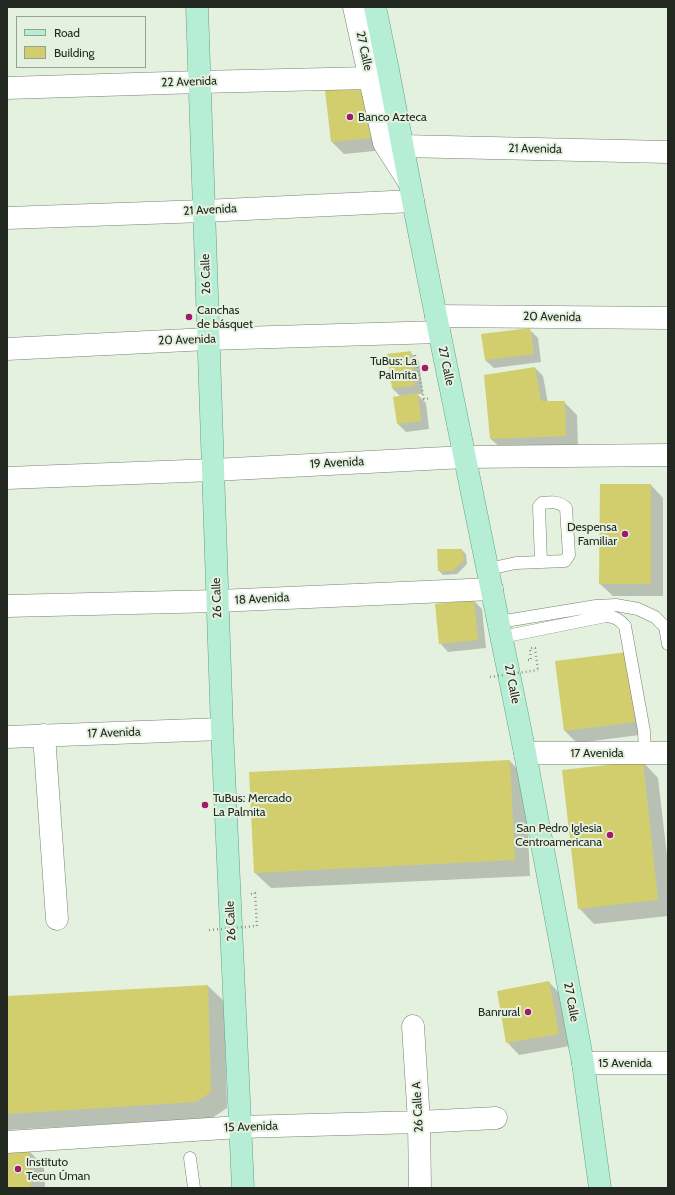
<!DOCTYPE html>
<meta charset="utf-8">
<style>
body{margin:0}
#map{position:relative;width:675px;height:1195px;overflow:hidden;background:#e5f1df;font-family:Cabin,sans-serif}
canvas{display:block}
.frame{position:absolute;inset:0;border:8px solid #232821;pointer-events:none}
.legend{position:absolute;left:16px;top:16px;width:130px;height:52px;box-sizing:border-box;background:#e5f1df;border:1px solid #97a193;margin:0;padding:5px 7px;list-style:none;font-size:12px;color:#232821}
.legend li{display:flex;align-items:center;gap:8px;height:20px}
.legend b{width:20px;border:1px solid #97a193}
</style>
<div id="map">
<canvas width="675" height="1195"></canvas>
<div class="frame"></div>
<ul class="legend">
<li><b style="height:5px;background:#b5eed5"></b>Road</li>
<li><b style="height:11px;background:#d2ce6e"></b>Building</li>
</ul>
</div>
<script>
const context = document.querySelector('canvas').getContext('2d');
context.lineJoin = 'round';
function paint(path, color) {
  context.fillStyle = color;
  context.fill(path, 'evenodd');
}
function strokePath(path, color, width, dash) {
  context.strokeStyle = color;
  context.lineWidth = width;
  context.lineCap = dash ? 'butt' : 'round';
  context.setLineDash(dash || []);
  context.stroke(path);
}
function drawText(font, color, halo, rows, align = 'center') {
  context.font = font + ' Cabin,sans-serif';
  context.lineWidth = 4;
  context.setLineDash([]);
  context.textBaseline = 'middle';
  context.strokeStyle = halo;
  context.fillStyle = color;
  for (const [text, x, y, turn = 0] of rows) {
    context.save();
    context.translate(x, y);
    context.rotate((+turn || 0) * Math.PI / 180);
    context.textAlign = isNaN(turn) ? turn : align;
    if (halo) context.strokeText(text, 0, 0);
    context.fillText(text, 0, 0);
    context.restore();
  }
}
const shadow = new Path2D(`
 M 326,90 L 385,150 L 344,154 L 332,142 Z
 M 530,330 L 538,338 L 541,362 L 494,368 L 485,360 Z
 M 410,352 L 419,361 L 423,394 L 417,394 L 426,403 L 429,429 L 406,432 L 398,424 L 395,398 L 401,397 L 392,388 Z
 M 535,368 L 543,376 L 548,403 L 564,402 L 577,415 L 578,448 L 504,451 L 491,439 Z
 M 651,485 L 663,498 L 663,596 L 613,596 L 600,584 Z
 M 462,550 L 466,554 L 467,564 L 457,574 L 443,575 L 439,571 Z
 M 474,601 L 482,609 L 486,648 L 448,652 L 440,643 Z
 M 626,653 L 639,666 L 647,734 L 577,743 L 565,731 Z
 M 510,761 L 525,777 L 530,876 L 271,888 L 255,873 Z
 M 643,762 L 658,778 L 668,864 L 668,916 L 594,924 L 579,908 Z
 M 549,982 L 561,995 L 570,1046 L 519,1055 L 507,1042 Z
 M 208,986 L 224,1001 L 227,1108 L 212,1118 L 7,1130 L 7,997 Z
 M 28,1150 L 44,1166 L 45,1188 L 7,1188 Z`);
const building = new Path2D(`
 M 355,86 L 369,97 L 373,138 L 331,142 L 325,90 Z
 M 530,328 L 534,354 L 485,360 L 481,334 Z
 M 411,351 L 415,386 L 392,388 L 387,354 Z
 M 535,367 L 541,401 L 565,401 L 566,436 L 490,439 L 484,375 Z
 M 418,393 L 421,421 L 397,424 L 393,397 Z
 M 600,484 L 651,484 L 651,584 L 599,584 Z
 M 437,549 L 462,549 L 464,560 L 453,571 L 438,571 Z
 M 474,600 L 478,640 L 439,644 L 435,604 Z
 M 627,652 L 635,722 L 564,731 L 555,661 Z
 M 510,760 L 515,860 L 254,873 L 249,772 Z
 M 643,761 L 658,900 L 578,909 L 562,770 Z
 M 549,981 L 559,1034 L 506,1043 L 497,991 Z
 M 208,985 L 211,1092 L 196,1102 L 7,1114 L 7,996 Z
 M 29,1149 L 31,1188 L 7,1188 L 7,1150 Z`);
const path = new Path2D(`
 M 415,355 L 424,399 L 431,398
 M 528,660 L 531,660 L 530,648 L 535,648 L 538,670
 M 251,894 L 255,893 L 257,926`);
const service = new Path2D(`
 M 488,569 L 516,563 L 565,561 L 569,555 L 566,508 C 559,501 552,502 542,503 L 539,506 L 541,562
 M 499,622 L 596,606 L 616,605 L 638,609 L 655,617 L 665,627 L 668,644
 M 502,637 L 606,616 C 615,617 619,619 625,626 L 644,731 L 645,753
 M 190,1158 L 194,1188`);
const minor = new Path2D(`
 M 7,88 L 200,82 L 370,78
 M 402,146 L 668,152
 M 7,218 L 204,211 L 413,201
 M 436,316 L 668,318
 M 7,349 L 208,339 L 439,332
 M 7,478 L 213,470 L 465,457 L 668,455
 M 7,606 L 218,601 L 492,589
 M 44,735 L 57,919
 M 7,737 L 222,729
 M 525,753 L 668,753
 M 413,1026 L 419,1122 L 420,1188
 M 7,1142 L 240,1127 L 419,1122 L 496,1118`);
const tertiary = new Path2D(`
 M 354,7 L 384,143 L 409,182
 M 583,1063 L 668,1063`);
const primary = new Path2D(`
 M 197,7 L 222,729 L 243,1188
 M 375,7 L 388,70 L 413,201 L 436,316 L 525,753 L 583,1063 L 600,1188`);
const pathBridge = new Path2D(`
 M 490,677 L 538,670
 M 209,930 L 257,926`);
const markers = [
 [350,117,4,"#a01a67"],
 [189,317,4,"#a01a67"],
 [425,368,4,"#a01a67"],
 [625,534,4,"#a01a67"],
 [205,805,4,"#a01a67"],
 [610,835,4,"#a01a67"],
 [528,1012,4,"#a01a67"],
 [18,1169,4,"#a01a67"]
];
const streetNames = [
 ["27 Calle",364,51,78],
 ["22 Avenida",189,82,-2],
 ["21 Avenida",535,149,1],
 ["21 Avenida",210,210,-3],
 ["26 Calle",206,274,-92],
 ["20 Avenida",552,317,1],
 ["20 Avenida",187,340,-2],
 ["27 Calle",446,366,78],
 ["19 Avenida",337,463,-3],
 ["26 Calle",217,598,-92],
 ["18 Avenida",262,599,-3],
 ["27 Calle",512,684,79],
 ["17 Avenida",114,733,-2],
 ["17 Avenida",597,753],
 ["26 Calle",231,921,-93],
 ["27 Calle",571,1002,80],
 ["15 Avenida",625,1063],
 ["26 Calle A",418,1107,-93],
 ["15 Avenida",251,1127,-2]
];
const poiNames = [
 ["Banco Azteca",358,117],
 ["Canchas",197,310],
 ["de básquet",197,324],
 ["TuBus: La",417,361,"right"],
 ["Palmita",417,375,"right"],
 ["Despensa",617,527,"right"],
 ["Familiar",617,541,"right"],
 ["TuBus: Mercado",213,798],
 ["La Palmita",213,812],
 ["San Pedro Iglesia",602,828,"right"],
 ["Centroamericana",602,842,"right"],
 ["Banrural",520,1012,"right"],
 ["Instituto",26,1162],
 ["Tecun Úman",26,1176]
];
paint(shadow, '#0003');
paint(building, '#d2ce6e');
strokePath(service, '#778272', 13);
strokePath(minor, '#778272', 23);
strokePath(tertiary, '#778272', 23);
strokePath(primary, '#61a184', 23);
strokePath(path, '#8f988b', 2.5, [1, 3]);
strokePath(service, '#fff', 12);
strokePath(minor, '#fff', 22);
strokePath(tertiary, '#fff', 22);
strokePath(primary, '#b5eed5', 22);
strokePath(pathBridge, '#8f988b', 2.5, [1, 3]);
for (const [x, y, r, color] of markers) {
  const dot = new Path2D();
  dot.arc(x, y, r, 0, 2 * Math.PI);
  context.fillStyle = color;
  context.fill(dot);
  strokePath(dot, '#e5f1df', 1.5);
}
drawText('12px', '#232821', '#e5f1df', streetNames);
drawText('12px', '#232821', '#e5f1df', poiNames, 'left');
</script>
